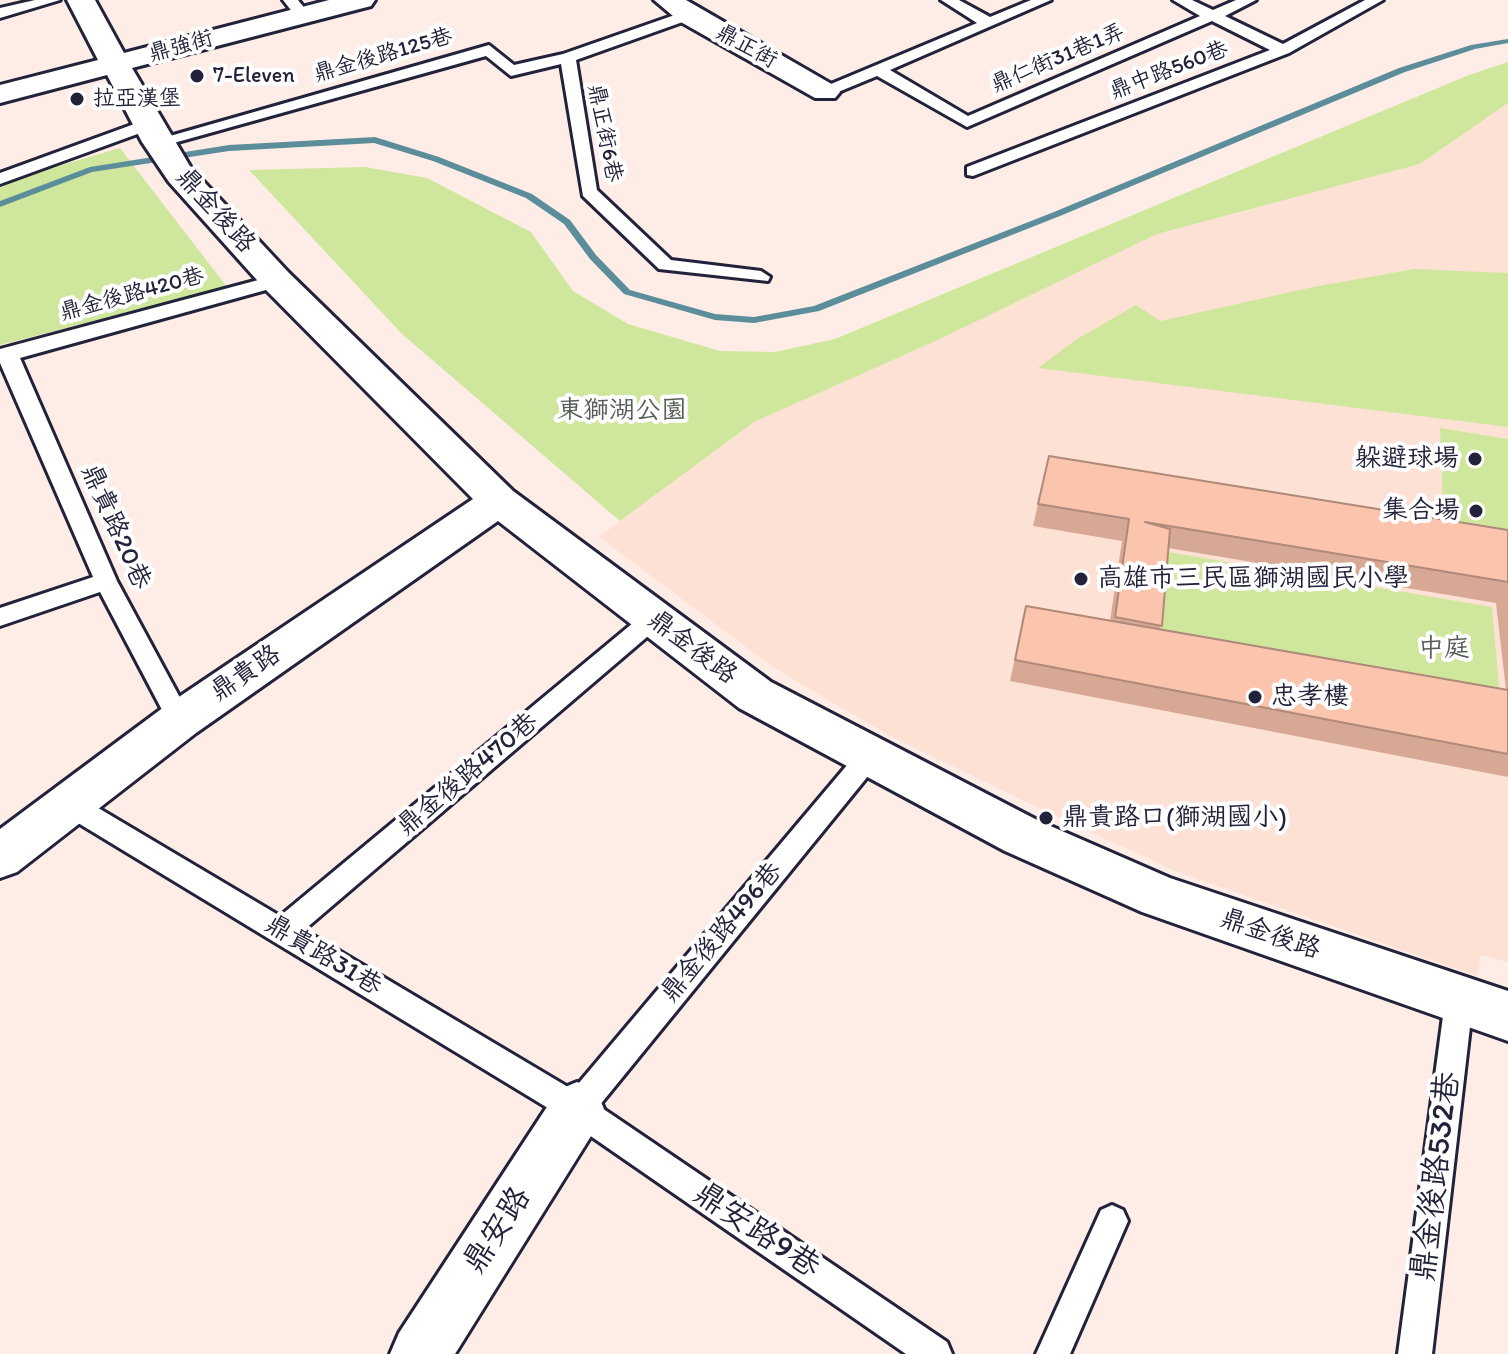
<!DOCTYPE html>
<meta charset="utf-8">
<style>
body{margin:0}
canvas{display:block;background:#feede6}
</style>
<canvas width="1508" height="1354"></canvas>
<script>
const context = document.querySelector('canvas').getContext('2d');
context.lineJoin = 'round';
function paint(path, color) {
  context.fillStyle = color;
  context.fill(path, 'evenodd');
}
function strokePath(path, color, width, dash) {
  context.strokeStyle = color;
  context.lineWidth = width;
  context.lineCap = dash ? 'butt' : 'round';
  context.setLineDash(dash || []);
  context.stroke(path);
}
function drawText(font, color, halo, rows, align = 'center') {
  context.font = font + ' Itim,"LXGW WenKai TC",sans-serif';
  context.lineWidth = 8;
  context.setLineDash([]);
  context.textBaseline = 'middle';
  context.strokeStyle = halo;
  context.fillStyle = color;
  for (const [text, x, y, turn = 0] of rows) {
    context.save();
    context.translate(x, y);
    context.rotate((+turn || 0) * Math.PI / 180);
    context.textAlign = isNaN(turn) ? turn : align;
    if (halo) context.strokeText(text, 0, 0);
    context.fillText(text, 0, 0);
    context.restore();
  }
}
const built = new Path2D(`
 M 1508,103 L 1508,962 L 1481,955 L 1477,976 L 1180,873 L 1053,815 L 888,735 L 774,668 L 599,537 L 754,422 L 940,339 L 1157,234 L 1420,164 Z`);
const green = new Path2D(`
 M 1508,62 L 1508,103 L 1420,164 L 1157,234 L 940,339 L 754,422 L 620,521 L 402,334 L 249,170 L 365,167 L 427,178 L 531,232 L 573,291 L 628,324 L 720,351 L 775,352 L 835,339 L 1469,75 Z
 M 120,148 L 227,287 L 0,345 L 0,188 L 21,177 Z
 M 1415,269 L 1508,273 L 1508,427 L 1038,368 L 1077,339 L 1136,305 L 1161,321 L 1313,287 Z
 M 1440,428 L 1508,439 L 1508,540 L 1444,531 Z
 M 1162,551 L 1492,607 L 1501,709 L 1154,647 Z`);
const stream = new Path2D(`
 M 1508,39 L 1508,43 L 1475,49 L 1405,72 L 1060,216 L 819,311 L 754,323 L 715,320 L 624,294 L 590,259 L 564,224 L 526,198 L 433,161 L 374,143 L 229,151 L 92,172 L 0,207 L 0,201 L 90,167 L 229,145 L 375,137 L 439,157 L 532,194 L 570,220 L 596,255 L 630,290 L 715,314 L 754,317 L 814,306 L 1054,212 L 1399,68 L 1471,45 Z`);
const service = new Path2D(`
 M 35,0 L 60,0 L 0,18 L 0,8 Z
 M 283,0 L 298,0 L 310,15 L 297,18 Z
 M 941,0 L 959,0 L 990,17 L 1031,0 L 1051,0 L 890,70 L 968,116 L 1200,16 L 1173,0 L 1192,0 L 1213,10 L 1236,0 L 1256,0 L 1225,16 L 1283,44 L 1365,0 L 1383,0 L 1289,53 L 973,176 L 967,175 L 967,167 L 1270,50 L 1212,21 L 967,127 L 877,76 L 831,95 L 819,95 L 819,89 L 977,23 Z
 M 689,10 L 697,15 L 694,18 L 576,60 L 597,190 L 671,260 L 761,271 L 770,277 L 768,281 L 659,269 L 583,196 L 561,64 L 511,76 L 486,56 L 163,146 L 157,147 L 149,142 L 489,45 L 514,65 L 563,54 Z
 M 148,119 L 154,120 L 154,128 L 0,184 L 0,173 Z
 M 277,275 L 286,281 L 284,285 L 20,358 L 117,581 L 192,720 L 189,727 L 180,730 L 171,727 L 100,592 L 0,626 L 0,608 L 93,577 L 0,363 L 0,349 Z
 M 653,610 L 661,613 L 665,619 L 661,625 L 304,930 L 573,1090 L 859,751 L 868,748 L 877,751 L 881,758 L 877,765 L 599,1106 L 947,1342 L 952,1354 L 906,1354 L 566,1119 L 60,812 L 56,804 L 60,796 L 69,793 L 78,796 L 280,916 L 645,613 Z
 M 1459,988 L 1469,992 L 1473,1001 L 1432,1354 L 1398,1354 L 1445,1001 L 1449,992 Z
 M 1112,1205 L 1123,1210 L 1128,1221 L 1070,1354 L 1036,1354 L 1101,1210 Z`);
const minor = new Path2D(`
 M 67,0 L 95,0 L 124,53 L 329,0 L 375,0 L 371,6 L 132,68 L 191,168 L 289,273 L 513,491 L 771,682 L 1039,821 L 1170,878 L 1508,991 L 1508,1041 L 1142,912 L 1005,851 L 739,708 L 498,521 L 196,733 L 17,872 L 0,878 L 0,829 L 164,707 L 473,499 L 265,289 L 169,182 L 142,142 L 107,75 L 0,103 L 0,85 L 98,60 Z
 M 654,0 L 686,0 L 835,86 L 840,92 L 835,98 L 815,98 L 679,21 Z
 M 577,1082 L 596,1090 L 604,1109 L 596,1128 L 455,1354 L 390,1354 L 399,1333 L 558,1090 Z`);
const wall = new Path2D(`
 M 1049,456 L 1508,530 L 1508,777 L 1010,681 L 1026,606 L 1110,621 L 1122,541 L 1033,526 ZM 1168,548 L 1496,603 L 1506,690 L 1160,629 Z`);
const building = new Path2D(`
 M 1049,456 L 1508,530 L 1508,582 L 1145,522 L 1170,529 L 1162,626 L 1115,617 L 1129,519 L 1038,504 Z
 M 1026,606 L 1508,690 L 1508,754 L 1015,660 Z`);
const markers = [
 [197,76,8,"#22223b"],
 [77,99,8,"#22223b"],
 [1475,459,8,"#22223b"],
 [1476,511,8,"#22223b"],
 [1081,579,8,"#22223b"],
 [1255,697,8,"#22223b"],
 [1046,818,8,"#22223b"]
];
const farStreetnames = [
 ["鼎強街",181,47,-15],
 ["鼎正街",746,47,29],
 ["鼎金後路125巷",383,56,-16],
 ["鼎仁街31巷1弄",1058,59,-23],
 ["鼎中路560巷",1169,71,-21],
 ["鼎正街6巷",604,133,79],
 ["鼎金後路420巷",132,295,-15]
];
const farPoinames = [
 ["7-Eleven",213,76],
 ["拉亞漢堡",93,99]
];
const streetNames = [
 ["鼎金後路",215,211,48],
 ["鼎貴路20巷",115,527,66],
 ["鼎金後路",692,648,37],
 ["鼎貴路",246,674,-34],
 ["鼎金後路470巷",468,775,-40],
 ["鼎金後路496巷",722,933,-50],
 ["鼎金後路",1270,935,19],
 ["鼎貴路31巷",323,956,31]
];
const parkNames = [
 ["東獅湖公園",622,411],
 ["中庭",1444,649]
];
const poiNames = [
 ["躲避球場",1459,459,"right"],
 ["集合場",1460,511,"right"],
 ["高雄市三民區獅湖國民小學",1097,579],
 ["忠孝樓",1271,697],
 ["鼎貴路口(獅湖國小)",1062,818]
];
const nearStreetnames = [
 ["鼎金後路532巷",1437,1177,-83],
 ["鼎安路",498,1231,-57],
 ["鼎安路9巷",756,1231,34]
];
paint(built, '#fde1d5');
paint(green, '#cfe79c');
paint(stream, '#5c8d9b');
strokePath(service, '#22223b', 6);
strokePath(minor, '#22223b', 6);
paint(service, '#fff');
paint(minor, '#fff');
paint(wall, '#d7a995');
paint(building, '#fac4ad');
strokePath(building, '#af8979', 2);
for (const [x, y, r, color] of markers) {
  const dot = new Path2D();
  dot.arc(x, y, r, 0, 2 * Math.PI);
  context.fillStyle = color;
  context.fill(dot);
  strokePath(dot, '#fff', 3);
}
drawText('22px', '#22223b', '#fff', farStreetnames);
drawText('22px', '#22223b', '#fff', farPoinames, 'left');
drawText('26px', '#22223b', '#fff', streetNames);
drawText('26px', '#565d58', '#fff', parkNames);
drawText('26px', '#22223b', '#fff', poiNames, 'left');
drawText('32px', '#22223b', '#fff', nearStreetnames);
</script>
